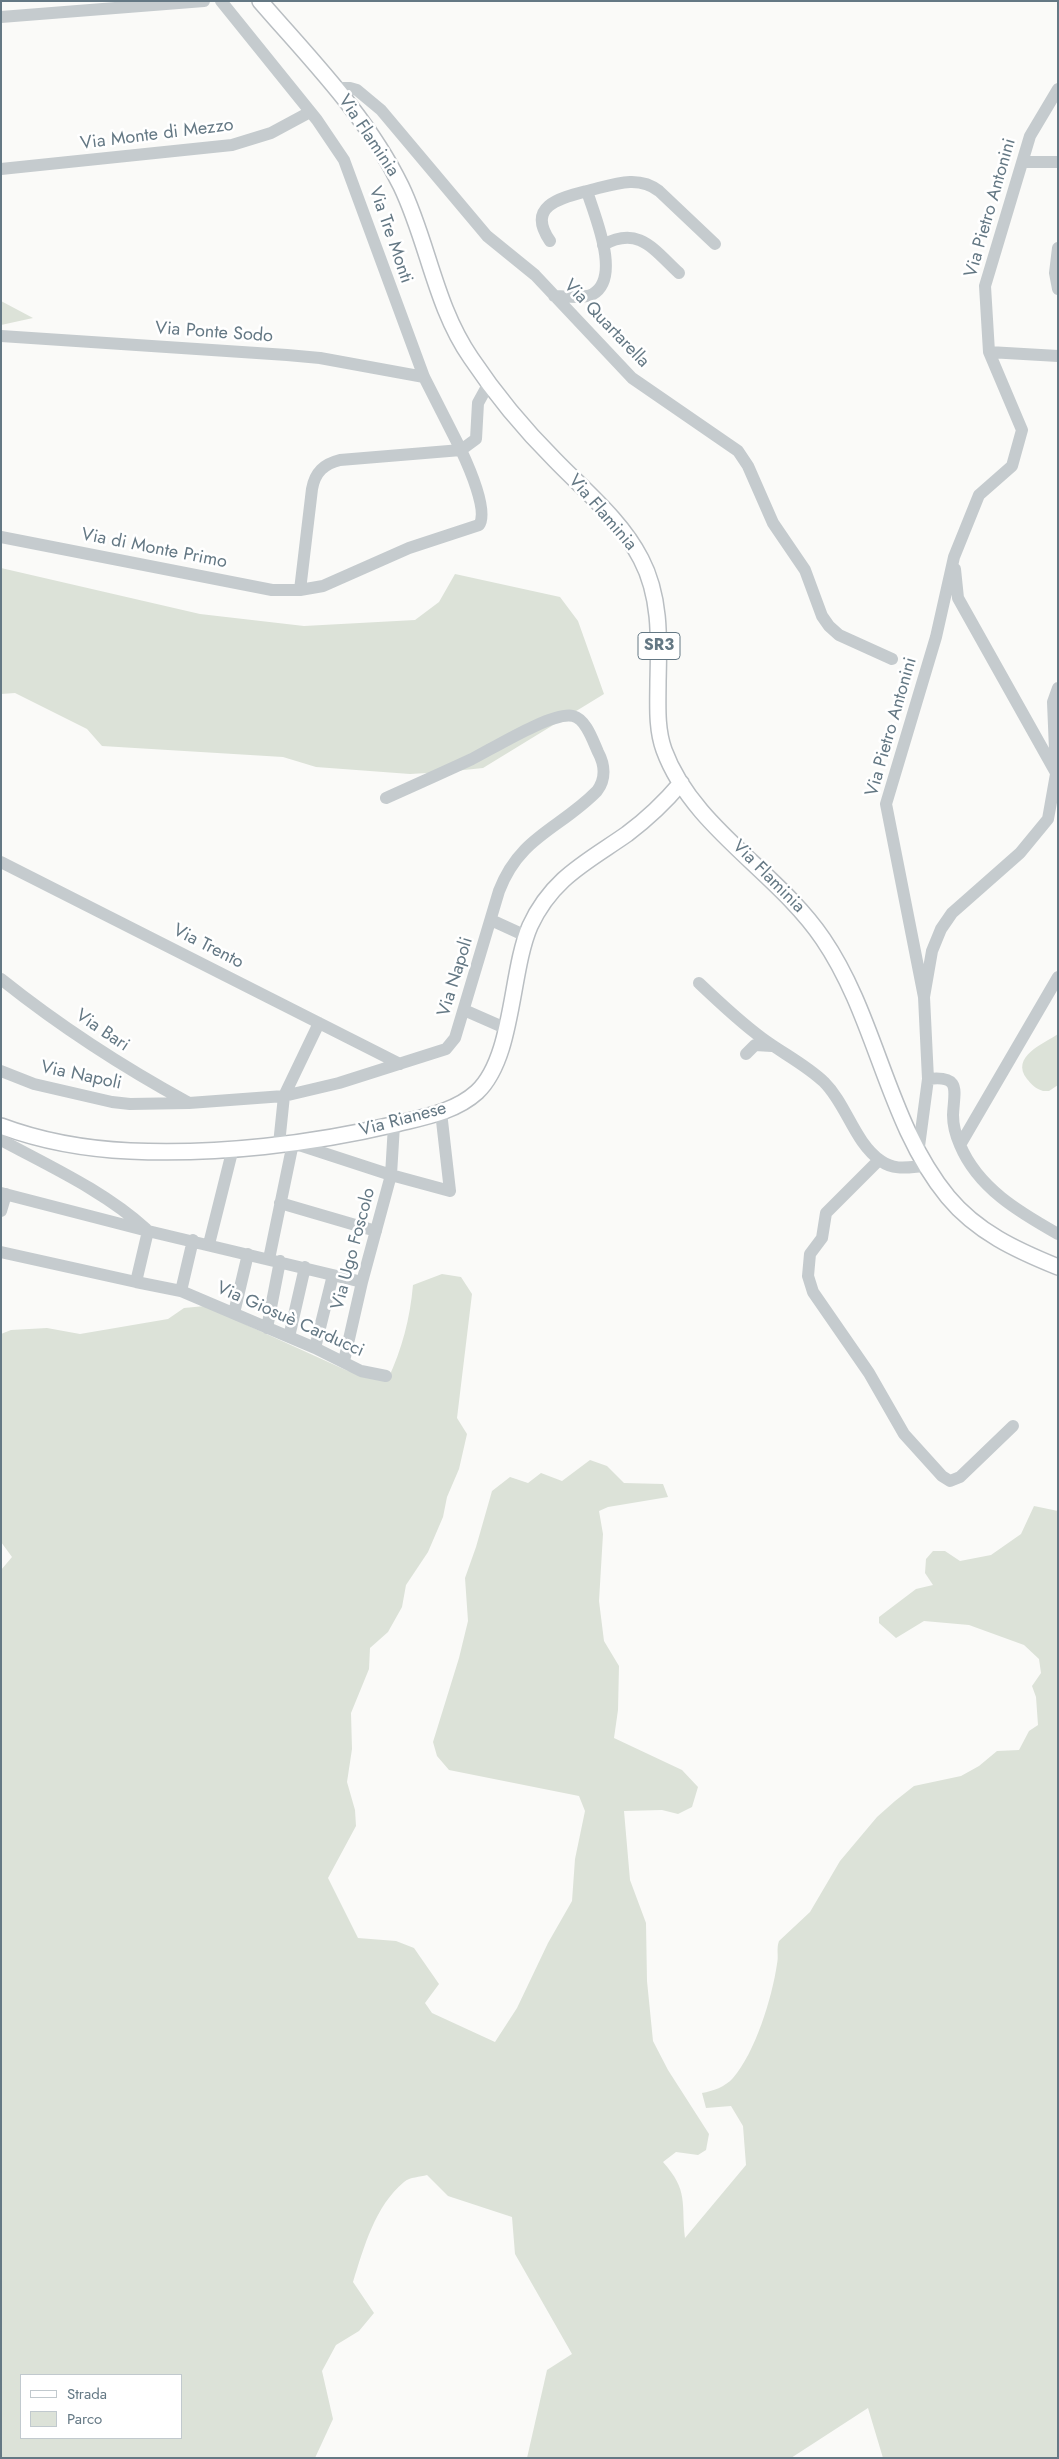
<!DOCTYPE html>
<meta charset="utf-8">
<style>
body{margin:0}
#map{position:relative;width:1059px;height:2459px;overflow:hidden;background:#fafaf8;font-family:Jost,sans-serif}
canvas{display:block}
.frame{position:absolute;inset:0;border:2px solid #647884;pointer-events:none}
.legend{position:absolute;left:20px;top:2374px;width:162px;height:65px;box-sizing:border-box;background:#fff;border:1px solid #c1c9ce;margin:0;padding:6px 9px;list-style:none;font-size:15px;color:#647884}
.legend li{display:flex;align-items:center;gap:10px;height:25px}
.legend b{width:25px;border:1px solid #c1c9ce}
</style>
<div id="map">
<canvas width="1059" height="2459"></canvas>
<div class="frame"></div>
<ul class="legend">
<li><b style="height:6px;background:#fff"></b>Strada</li>
<li><b style="height:14px;background:#dce2d8"></b>Parco</li>
</ul>
</div>
<script>
const context = document.querySelector('canvas').getContext('2d');
context.lineJoin = 'round';
function paint(path, color) {
  context.fillStyle = color;
  context.fill(path, 'evenodd');
}
function strokePath(path, color, width, dash) {
  context.strokeStyle = color;
  context.lineWidth = width;
  context.lineCap = dash ? 'butt' : 'round';
  context.setLineDash(dash || []);
  context.stroke(path);
}
function drawText(font, color, halo, rows, align = 'center') {
  context.font = font + ' Jost,sans-serif';
  context.lineWidth = 5;
  context.setLineDash([]);
  context.textBaseline = 'middle';
  context.strokeStyle = halo;
  context.fillStyle = color;
  for (const [text, x, y, turn = 0] of rows) {
    context.save();
    context.translate(x, y);
    context.rotate((+turn || 0) * Math.PI / 180);
    context.textAlign = isNaN(turn) ? turn : align;
    if (halo) context.strokeText(text, 0, 0);
    context.fillText(text, 0, 0);
    context.restore();
  }
}
const green = new Path2D(`
 M 1,301 L 33,318 L 1,325 Z
 M 1,568 L 200,614 L 304,626 L 415,620 L 439,602 L 455,574 L 560,597 L 578,621 L 604,694 L 483,768 L 445,772 L 410,774 L 316,767 L 283,757 L 102,746 L 87,729 L 15,693 L 1,694 Z
 M 1058,1034 L 1058,1085 L 1049,1091 L 1043,1091 C 1036,1089 1031,1084 1027,1079 C 1010,1057 1043,1044 1058,1034 Z
 M 442,1274 L 461,1277 L 472,1294 L 457,1418 L 467,1434 L 459,1469 L 447,1497 L 443,1517 L 428,1552 L 406,1585 L 402,1607 L 388,1632 L 370,1648 L 369,1669 L 351,1713 L 352,1749 L 347,1782 L 355,1810 L 356,1826 L 328,1878 L 358,1938 L 396,1941 L 414,1948 L 439,1984 L 425,2003 L 432,2013 L 495,2042 L 517,2008 L 548,1943 L 572,1901 L 575,1859 L 585,1811 L 579,1796 L 449,1770 L 437,1756 L 433,1742 L 459,1658 L 468,1621 L 465,1578 L 476,1547 L 492,1491 L 510,1477 L 528,1483 L 541,1473 L 562,1481 L 590,1460 L 607,1466 L 624,1483 L 663,1484 L 668,1497 L 608,1507 L 599,1511 L 603,1534 L 599,1601 L 604,1641 L 619,1666 L 618,1710 L 614,1738 L 682,1770 L 698,1787 L 692,1807 L 678,1814 L 662,1810 L 624,1811 L 630,1880 L 646,1923 L 647,1981 L 653,2041 L 668,2070 L 709,2134 L 706,2150 L 698,2155 L 676,2152 L 663,2162 C 689,2191 681,2203 685,2238 L 746,2165 L 743,2126 L 731,2106 L 706,2108 L 702,2093 C 713,2091 725,2087 733,2078 C 755,2053 772,1998 777,1964 C 779,1956 776,1949 779,1941 L 810,1912 L 840,1861 L 877,1817 L 895,1801 L 914,1786 L 961,1776 L 979,1766 L 997,1751 L 1019,1750 L 1029,1731 L 1038,1725 L 1036,1697 L 1032,1686 L 1041,1673 L 1039,1659 L 1024,1645 L 969,1625 L 924,1621 L 896,1638 L 879,1623 L 879,1617 L 916,1589 L 933,1585 L 925,1573 L 926,1559 L 933,1551 L 945,1551 L 960,1561 L 991,1555 L 1021,1534 L 1034,1506 L 1058,1511 L 1058,2458 L 883,2458 L 868,2408 L 791,2458 L 527,2458 L 547,2370 L 572,2354 L 515,2254 L 512,2217 L 448,2196 L 427,2175 C 420,2177 410,2177 404,2182 C 375,2206 364,2247 353,2282 L 374,2313 L 359,2331 L 336,2345 L 322,2371 L 333,2419 L 315,2458 L 1,2458 L 1,1570 L 12,1557 L 1,1542 L 1,1334 L 11,1330 L 47,1328 L 80,1334 L 168,1319 L 184,1308 L 205,1306 L 348,1371 L 388,1379 C 402,1349 410,1319 413,1285 ZM 21,2375 L 181,2375 L 181,2438 L 21,2438 Z`);
const minor = new Path2D(`
 M 221,1 L 317,120 L 344,160 L 424,377 L 461,450 L 476,439 L 478,403 L 489,383
 M 1,17 L 204,1
 M 335,88 L 350,88 L 357,90 L 381,110 L 487,236 L 535,275 L 632,378 L 738,451 L 748,466 L 773,523 L 805,570 L 822,616 L 829,626 L 839,635 L 892,659
 M 1023,162 L 1058,162
 M 1,169 L 232,145 L 271,133 L 310,112
 M 550,241 C 526,206 560,198 587,191
 M 603,245 C 639,225 654,250 679,273
 M 1058,248 L 1055,273 L 1058,289
 M 554,296 C 565,296 584,299 593,294 C 622,277 594,215 587,191 C 612,185 638,174 659,191 L 715,244
 M 1,336 L 287,355 L 320,358 L 424,377
 M 989,352 L 1058,356
 M 1,537 L 272,590 L 300,590 L 312,489 C 315,472 324,464 340,460 L 461,450 C 468,465 489,511 479,525 L 409,548 L 323,586 L 300,590
 M 955,569 L 958,598 L 1055,771
 M 1,862 L 400,1064
 M 491,920 L 526,936
 M 1,979 C 61,1027 123,1067 189,1103
 M 699,983 C 719,1002 740,1022 762,1038 C 782,1053 805,1064 824,1082 C 847,1105 854,1142 881,1161 C 895,1171 909,1167 925,1166
 M 924,997 L 886,804 L 936,637 L 954,557 L 979,495 L 1012,466 L 1022,430 L 989,352 L 985,286 L 1030,136 L 1058,89
 M 464,1010 L 505,1028
 M 746,1054 L 755,1045 L 772,1046
 M 1,1071 L 34,1084 L 112,1102 L 130,1104 L 189,1103 L 284,1096 L 339,1083 L 446,1049 L 455,1038 L 499,891 C 520,836 560,829 597,791 C 606,779 605,765 598,752 C 593,741 586,719 573,716 C 553,711 492,749 472,759 C 444,772 415,785 386,798
 M 928,1079 L 924,997 L 932,951 L 941,929 L 952,913 L 1020,853 L 1048,819 L 1056,774 L 1053,702 L 1058,688
 M 1,1140 C 51,1167 104,1191 146,1229
 M 279,1144 L 284,1096 L 319,1023
 M 960,1145 L 1058,977
 M 918,1154 L 928,1079 C 962,1075 954,1091 953,1115 C 953,1125 956,1136 960,1145 C 978,1188 1019,1212 1058,1234
 M 879,1160 L 826,1213 L 822,1238 L 810,1254 L 808,1276 L 813,1292 L 869,1373 L 904,1434 L 942,1476 L 950,1481 L 960,1477 L 1013,1426
 M 1,1193 L 148,1231 L 362,1282
 M 280,1203 L 376,1231
 M 1,1211 L 6,1194
 M 148,1231 L 136,1282 L 181,1291 L 193,1240
 M 209,1244 L 233,1148
 M 1,1252 L 136,1282
 M 269,1259 L 293,1143 L 391,1175 L 450,1191 L 441,1112
 M 181,1291 L 315,1348 L 361,1371 L 386,1376
 M 234,1313 L 248,1254
 M 267,1328 L 280,1261
 M 289,1337 L 305,1267
 M 315,1348 L 333,1275
 M 344,1361 L 362,1282 L 391,1175 L 394,1125`);
const major = new Path2D(`
 M 260,1 C 311,60 367,116 401,186 C 428,242 435,306 471,358 C 495,394 524,429 555,460 C 585,491 621,520 641,559 C 661,597 659,640 658,681 C 658,704 656,728 664,750 C 692,827 778,872 823,939 C 877,1018 887,1123 948,1197 C 977,1232 1016,1250 1058,1267
 M 1,1126 C 41,1141 88,1149 130,1151 C 217,1155 312,1144 396,1124 C 424,1117 455,1112 477,1092 C 514,1057 510,972 530,926 C 552,878 587,862 627,834 C 647,819 665,802 681,783`);
const shields = [
 [659,646,42]
];
const shieldNames = [
 ["SR3",659,646]
];
const streetNames = [
 ["Via Monte di Mezzo",157,135,-7],
 ["Via Flaminia",368,136,56],
 ["Via Pietro Antonini",991,208,-74],
 ["Via Tre Monti",390,235,71],
 ["Via Quartarella",606,324,46],
 ["Via Ponte Sodo",214,333,4],
 ["Via Flaminia",602,513,49],
 ["Via di Monte Primo",154,549,11],
 ["Via Pietro Antonini",892,727,-74],
 ["Via Flaminia",768,877,45],
 ["Via Trento",208,947,27],
 ["Via Napoli",456,977,-73],
 ["Via Bari",102,1031,34],
 ["Via Napoli",81,1076,12],
 ["Via Rianese",403,1120,-15],
 ["Via Ugo Foscolo",354,1249,-75],
 ["Via Giosuè Carducci",290,1320,24]
];
paint(green, '#dce2d8');
strokePath(major, '#b9bec2', 18);
strokePath(minor, '#c5cbce', 12);
strokePath(major, '#fff', 15);
for (const [x, y, w] of shields) {
  const box = new Path2D();
  box.roundRect(x - w / 2, y - 13.5, w, 27, 4);
  context.fillStyle = '#fff';
  context.fill(box);
  strokePath(box, '#647884', 1);
}
drawText('bold 16px', '#647884', null, shieldNames);
drawText('18px', '#647884', '#fff', streetNames);
</script>
